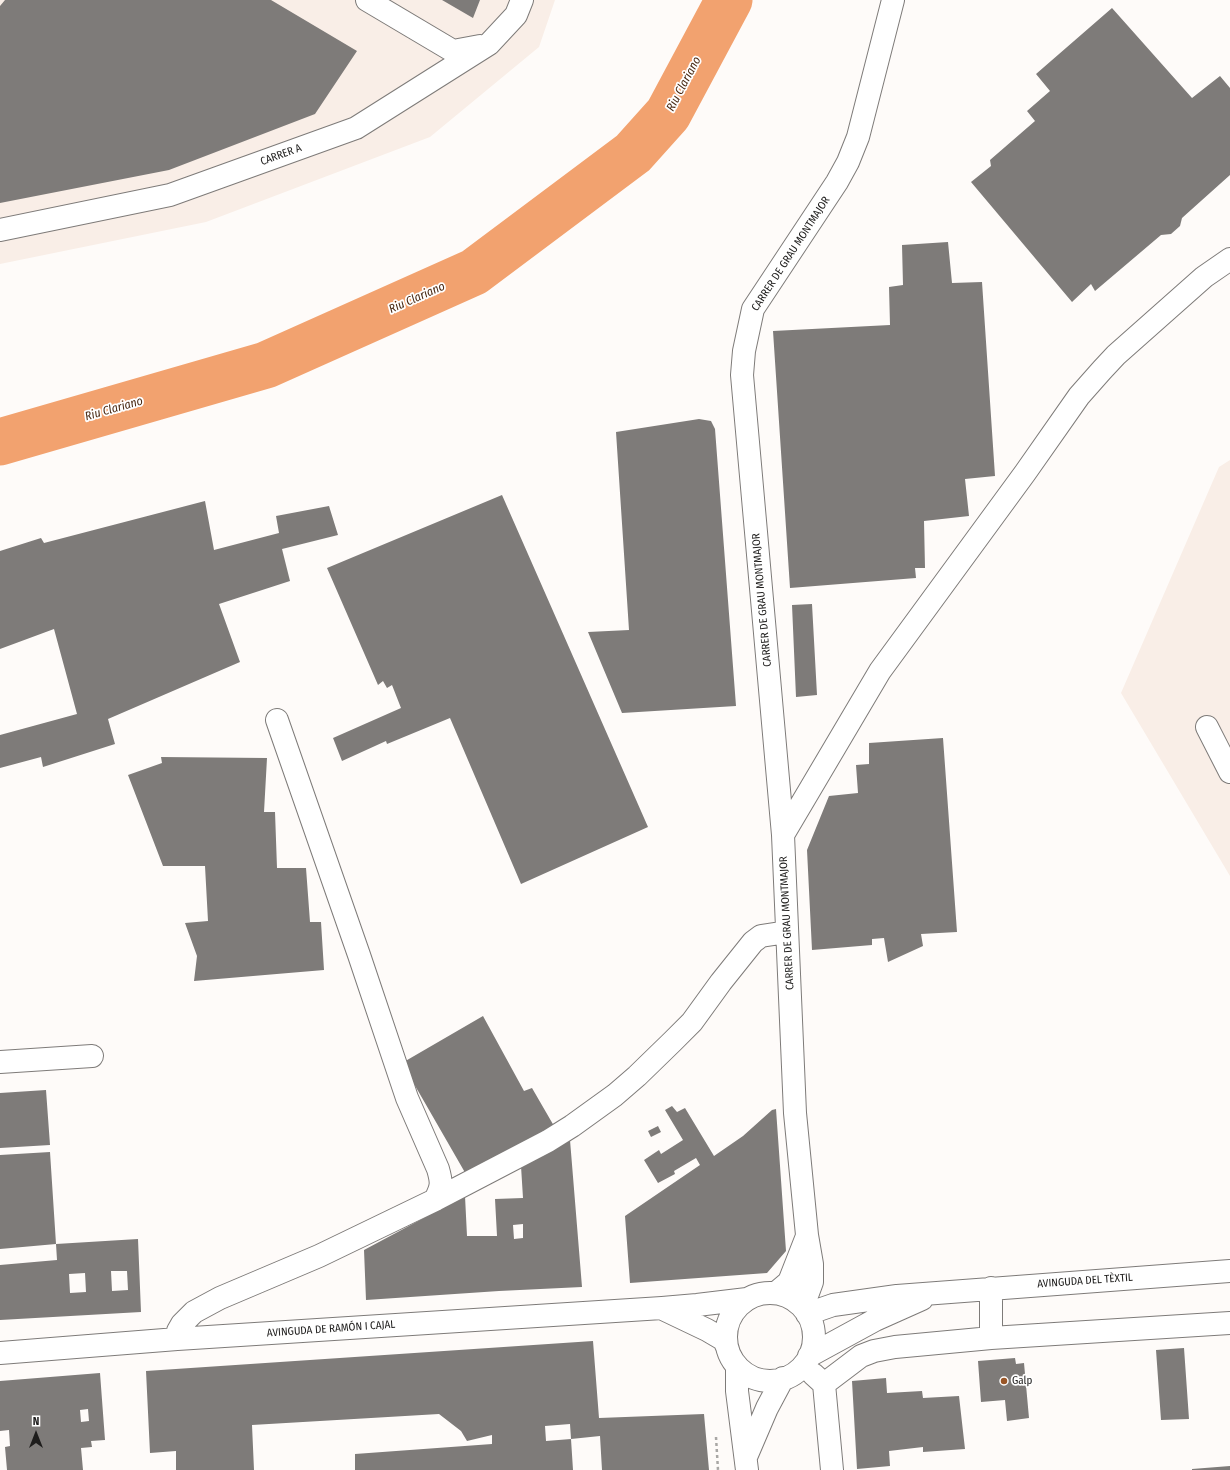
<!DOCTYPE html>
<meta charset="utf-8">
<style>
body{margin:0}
#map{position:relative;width:1230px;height:1470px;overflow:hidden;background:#fefbf9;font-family:"Fira Sans Condensed",sans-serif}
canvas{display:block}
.north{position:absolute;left:16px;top:1414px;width:40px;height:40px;-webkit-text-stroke:3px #fff;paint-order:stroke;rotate:0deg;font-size:11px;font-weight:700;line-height:16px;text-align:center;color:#1e1d1c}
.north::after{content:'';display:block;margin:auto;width:14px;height:18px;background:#1e1d1c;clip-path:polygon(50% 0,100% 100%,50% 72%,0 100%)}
</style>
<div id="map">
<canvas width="1230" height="1470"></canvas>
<div class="north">N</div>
</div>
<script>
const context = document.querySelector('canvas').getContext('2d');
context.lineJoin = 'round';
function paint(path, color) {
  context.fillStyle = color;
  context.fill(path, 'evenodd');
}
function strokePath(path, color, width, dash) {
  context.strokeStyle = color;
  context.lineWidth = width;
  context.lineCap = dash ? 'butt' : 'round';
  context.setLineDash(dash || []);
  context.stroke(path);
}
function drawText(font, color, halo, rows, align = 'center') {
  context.font = font + ' "Fira Sans Condensed",sans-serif';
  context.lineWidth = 3.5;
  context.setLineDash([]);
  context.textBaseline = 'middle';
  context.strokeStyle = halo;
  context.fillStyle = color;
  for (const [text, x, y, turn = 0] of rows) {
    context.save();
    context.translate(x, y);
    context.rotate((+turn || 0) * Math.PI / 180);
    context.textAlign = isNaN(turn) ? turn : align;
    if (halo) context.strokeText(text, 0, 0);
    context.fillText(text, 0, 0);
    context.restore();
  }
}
const built = new Path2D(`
 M 0,0 L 555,0 L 539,47 L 430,137 L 206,222 L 0,264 Z
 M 1230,460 L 1230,876 L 1121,693 L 1219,467 Z`);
const river = new Path2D(`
 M 0,442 L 266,365 L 474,272 L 633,153 L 668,114 L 729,0`);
const building = new Path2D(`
 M 5,0 L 271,0 L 357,51 L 315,114 L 169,170 L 0,203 L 0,6 Z
 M 442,0 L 480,0 L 473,18 Z
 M 1112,8 L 1192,98 L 1220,76 L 1230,88 L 1230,175 L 1182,218 L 1180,226 L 1171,234 L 1161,235 L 1095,291 L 1091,284 L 1072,302 L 971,182 L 991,166 L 990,160 L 1035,121 L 1027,111 L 1050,91 L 1036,74 Z
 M 948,242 L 952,283 L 982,282 L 995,476 L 965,479 L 969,516 L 924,521 L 925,568 L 915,568 L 916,578 L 790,588 L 773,331 L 890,325 L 889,287 L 903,285 L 902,245 Z
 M 699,419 L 711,421 L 715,429 L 736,706 L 622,713 L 588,632 L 629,630 L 616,432 Z
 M 502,495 L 648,827 L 521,884 L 450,718 L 387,744 L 386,741 L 342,761 L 333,738 L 401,708 L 392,685 L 387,688 L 383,681 L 378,685 L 327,568 Z
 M 205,501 L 214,550 L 279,533 L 276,516 L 329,506 L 338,535 L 282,549 L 290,581 L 219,604 L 240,662 L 108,719 L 115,744 L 43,767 L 41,757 L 0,768 L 0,735 L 77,714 L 54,629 L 0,649 L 0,551 L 41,538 L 44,543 Z
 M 812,604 L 817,695 L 796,697 L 792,605 Z
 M 943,738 L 957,932 L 921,934 L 923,946 L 888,962 L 884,938 L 872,939 L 872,945 L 812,950 L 807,850 L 829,796 L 858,793 L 856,765 L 869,764 L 869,743 Z
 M 161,757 L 267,758 L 264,812 L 275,812 L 277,868 L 306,868 L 310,922 L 321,922 L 324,970 L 194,981 L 197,956 L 185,923 L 208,921 L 205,866 L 163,866 L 128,775 L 162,763 Z
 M 483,1016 L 524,1091 L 532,1088 L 554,1126 L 467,1176 L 402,1063 Z
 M 46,1090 L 50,1145 L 0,1148 L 0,1093 Z
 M 672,1106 L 677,1112 L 685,1108 L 714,1156 L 743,1136 L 772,1110 L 776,1109 L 786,1251 L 767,1273 L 630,1283 L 625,1216 L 700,1165 L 696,1158 L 674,1171 L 675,1174 L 658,1183 L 644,1160 L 659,1150 L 661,1154 L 683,1140 L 665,1110 Z
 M 658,1126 L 661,1132 L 651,1137 L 648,1131 Z
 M 570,1140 L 582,1287 L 499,1291 L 366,1300 L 364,1250 L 465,1196 L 467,1236 L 497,1236 L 495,1199 L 523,1198 L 521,1166 ZM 523,1224 L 523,1238 L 514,1239 L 513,1225 Z
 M 50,1152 L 56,1244 L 0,1249 L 0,1155 Z
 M 138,1239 L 141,1312 L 0,1320 L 0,1265 L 57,1260 L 56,1244 ZM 111,1271 L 127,1271 L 128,1290 L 112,1291 ZM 85,1273 L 86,1292 L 70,1293 L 69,1274 Z
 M 593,1341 L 599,1418 L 704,1414 L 709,1470 L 602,1470 L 600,1436 L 571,1439 L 573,1470 L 355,1470 L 355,1454 L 492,1444 L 492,1435 L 467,1441 L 461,1431 L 439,1414 L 252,1425 L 254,1470 L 176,1470 L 176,1451 L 150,1453 L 146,1371 ZM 570,1424 L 571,1439 L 546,1441 L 545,1426 Z
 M 1184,1348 L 1189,1419 L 1161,1420 L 1156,1350 Z
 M 1015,1358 L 1016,1364 L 1024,1363 L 1029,1418 L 1007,1421 L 1005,1400 L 981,1402 L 978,1361 Z
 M 100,1373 L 105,1440 L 91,1441 L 92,1447 L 81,1448 L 83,1470 L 7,1470 L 5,1447 L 10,1446 L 9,1430 L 0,1431 L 0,1381 ZM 88,1409 L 89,1421 L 81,1422 L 80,1410 Z
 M 886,1378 L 887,1393 L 922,1391 L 923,1398 L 959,1396 L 965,1449 L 923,1452 L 923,1447 L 889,1451 L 890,1466 L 857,1469 L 852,1381 Z
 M 1230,1466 L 1230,1470 L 1192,1470 L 1192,1469 Z`);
const path = new Path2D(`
 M 716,1437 L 718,1470`);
const minor = new Path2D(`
 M 367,0 L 453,51 L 480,46
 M 0,230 L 170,195 L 356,128 L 489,44 L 516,15 L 522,0
 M 277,720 L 359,955 L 407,1098 L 438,1169 C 442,1183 442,1186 435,1200
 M 1207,727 L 1230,772
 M 783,835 L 880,671 L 1025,473 L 1079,396 L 1102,370 L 1116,355 L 1204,277 L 1230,259
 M 0,1062 L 92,1056
 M 991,1288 L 991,1338
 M 776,1293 L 789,1282 L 807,1236
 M726 1337a44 44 0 1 1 88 0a44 44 0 1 1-88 0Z
 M 799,1304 L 808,1293 L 812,1282 L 812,1264 L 807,1235 L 795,1113 L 783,835 L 742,375 L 744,351 L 753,309 L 837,182 L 848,162 L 858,137 L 893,0
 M 663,1309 L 707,1330 L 724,1340 L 727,1347
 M 807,1314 L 833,1305 L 897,1296 L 1230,1271
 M 177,1339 L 178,1331 L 182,1324 L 194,1312 L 220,1298 L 319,1256 L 435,1200 L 548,1141 L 572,1126 L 615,1095 L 637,1076 L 673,1041 L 692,1022 L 721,982 L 753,942 L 761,936 L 787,932
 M 0,1353 L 177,1339 L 662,1308 L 697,1305 L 747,1299
 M 809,1356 L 875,1320 L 922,1299
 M 737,1366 L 737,1391 L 747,1470
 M 813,1374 L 824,1384 L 832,1470
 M 824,1384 L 861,1356 L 874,1351 L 895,1347 L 991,1338 L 1230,1323
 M 746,1457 L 767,1408 L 783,1378`);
const markers = [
 [1004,1381,4,"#995627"]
];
const streetNames = [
 ["CARRER A",281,155,-20],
 ["CARRER DE GRAU MONTMAJOR",791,254,-57],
 ["CARRER DE GRAU MONTMAJOR",762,600,-95],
 ["CARRER DE GRAU MONTMAJOR",787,923,-93],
 ["AVINGUDA DEL TÈXTIL",1085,1281,-4],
 ["AVINGUDA DE RAMÓN I CAJAL",331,1329,-4]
];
const poiNames = [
 ["Galp",1012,1381]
];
const waterNames = [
 ["Riu Clariano",684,84,-62],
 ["Riu Clariano",417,298,-24],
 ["Riu Clariano",114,409,-16]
];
paint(built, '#f9eee7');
strokePath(river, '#f2a26f', 47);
paint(building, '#7e7b79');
strokePath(minor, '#7e7b79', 24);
strokePath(path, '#a9a7a5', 2.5, [3, 3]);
strokePath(minor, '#fff', 22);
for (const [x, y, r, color] of markers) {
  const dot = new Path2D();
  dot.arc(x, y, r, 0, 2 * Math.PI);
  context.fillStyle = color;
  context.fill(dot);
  strokePath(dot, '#fff', 1.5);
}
drawText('11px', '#1e1d1c', '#fff', streetNames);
drawText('11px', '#1e1d1c', '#fff', poiNames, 'left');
drawText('italic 12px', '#472711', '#fff', waterNames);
</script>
